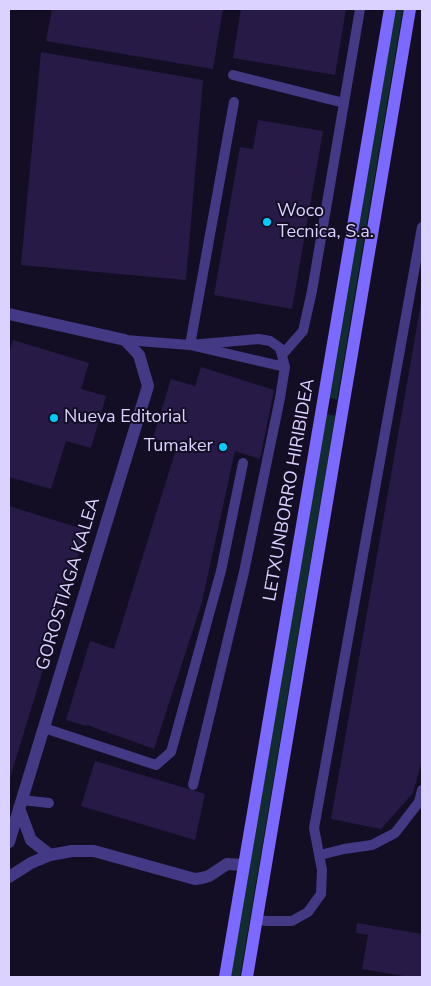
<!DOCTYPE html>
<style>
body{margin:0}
#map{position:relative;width:431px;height:986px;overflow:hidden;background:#140e25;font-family:"Nunito Sans",sans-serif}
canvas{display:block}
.frame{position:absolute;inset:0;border:10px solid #dcd2ff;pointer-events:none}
</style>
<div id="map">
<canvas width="431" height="986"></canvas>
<div class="frame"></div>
</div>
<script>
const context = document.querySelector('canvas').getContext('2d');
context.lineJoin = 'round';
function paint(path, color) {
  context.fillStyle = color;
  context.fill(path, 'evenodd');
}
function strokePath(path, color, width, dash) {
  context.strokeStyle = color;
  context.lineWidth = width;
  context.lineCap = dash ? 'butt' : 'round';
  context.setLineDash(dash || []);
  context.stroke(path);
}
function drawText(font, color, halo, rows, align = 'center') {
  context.font = font + ' "Nunito Sans",sans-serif';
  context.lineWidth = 4;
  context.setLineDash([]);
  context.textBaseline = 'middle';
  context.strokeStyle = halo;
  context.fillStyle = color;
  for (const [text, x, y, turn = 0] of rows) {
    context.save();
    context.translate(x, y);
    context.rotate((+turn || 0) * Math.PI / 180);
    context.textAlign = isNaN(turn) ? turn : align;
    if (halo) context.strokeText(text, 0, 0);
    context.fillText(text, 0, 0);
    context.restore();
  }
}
const green = new Path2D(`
 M 396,9 L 403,9 L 337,400 L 330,398 Z
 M 326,414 L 335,416 L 240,977 L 231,977 Z`);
const building = new Path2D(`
 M 52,9 L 223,9 L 213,69 L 46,41 Z
 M 241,9 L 346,9 L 335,75 L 233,58 Z
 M 41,52 L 203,80 L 186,280 L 21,265 Z
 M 258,120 L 323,131 L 292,309 L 214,295 L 240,147 L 253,149 Z
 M 421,303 L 422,303 L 422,760 L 413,793 L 381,829 L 331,819 Z
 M 13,340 L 89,363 L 81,389 L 106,396 L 91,448 L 66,441 L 51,489 L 9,477 L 9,355 Z
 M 201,367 L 274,390 L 260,459 L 235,451 L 202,602 L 154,749 L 87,725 L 86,726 L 66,720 L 90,641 L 114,649 L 177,446 L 153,438 L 171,379 L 195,386 Z
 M 9,506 L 86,530 L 9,781 Z
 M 95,761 L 205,794 L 195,840 L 81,806 Z
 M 357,923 L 422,934 L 422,977 L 409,977 L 362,969 L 368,935 L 356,933 Z`);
const lane = new Path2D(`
 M 233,75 L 344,103
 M 125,340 L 190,345 L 285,367
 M 190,345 L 259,339 L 270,341 L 280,348 L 285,367 L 280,398 L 244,572 L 193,785
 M 190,345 L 234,102
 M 282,355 L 303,331 L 312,291 L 360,9
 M 44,728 L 156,765 L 171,752 L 221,571 L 243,463
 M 22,800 L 49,803
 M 320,855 L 344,849 L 372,845 L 395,833 L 419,802 L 422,790
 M 257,920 L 267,921 L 292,921 L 308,912 L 321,894 L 322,870 L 314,828 L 422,227`);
const street = new Path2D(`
 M 9,314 L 125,340 L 139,355 L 148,386 L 9,842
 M 19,808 L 31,840 L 50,855
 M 9,877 L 31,863 L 50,855 L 72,851 L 94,851 L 195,879 L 202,878 L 209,876 L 227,864 L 244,865`);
const secondary = new Path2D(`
 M 225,977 L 390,9
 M 247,977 L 410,9`);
const markers = [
 [267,222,5,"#00cbfd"],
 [54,418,5,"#00cbfd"],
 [223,447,5,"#00cbfd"]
];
const poiNames = [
 ["Woco",277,212],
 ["Tecnica, S.a.",277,233],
 ["Nueva Editorial",64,418],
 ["Tumaker",213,447,"right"]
];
const streetNames = [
 ["LETXUNBORRO HIRIBIDEA",290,490,-80],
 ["GOROSTIAGA KALEA",69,584,-73]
];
paint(green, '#112d2f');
paint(building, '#271a46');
strokePath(lane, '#433984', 10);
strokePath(street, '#433984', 12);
strokePath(secondary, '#7c69ff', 12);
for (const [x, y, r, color] of markers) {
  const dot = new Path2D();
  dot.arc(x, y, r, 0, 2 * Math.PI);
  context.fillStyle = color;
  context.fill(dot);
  strokePath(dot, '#140e25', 2);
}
drawText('18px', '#dcd2ff', '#140e25', poiNames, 'left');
drawText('18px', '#dcd2ff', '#140e25', streetNames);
</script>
